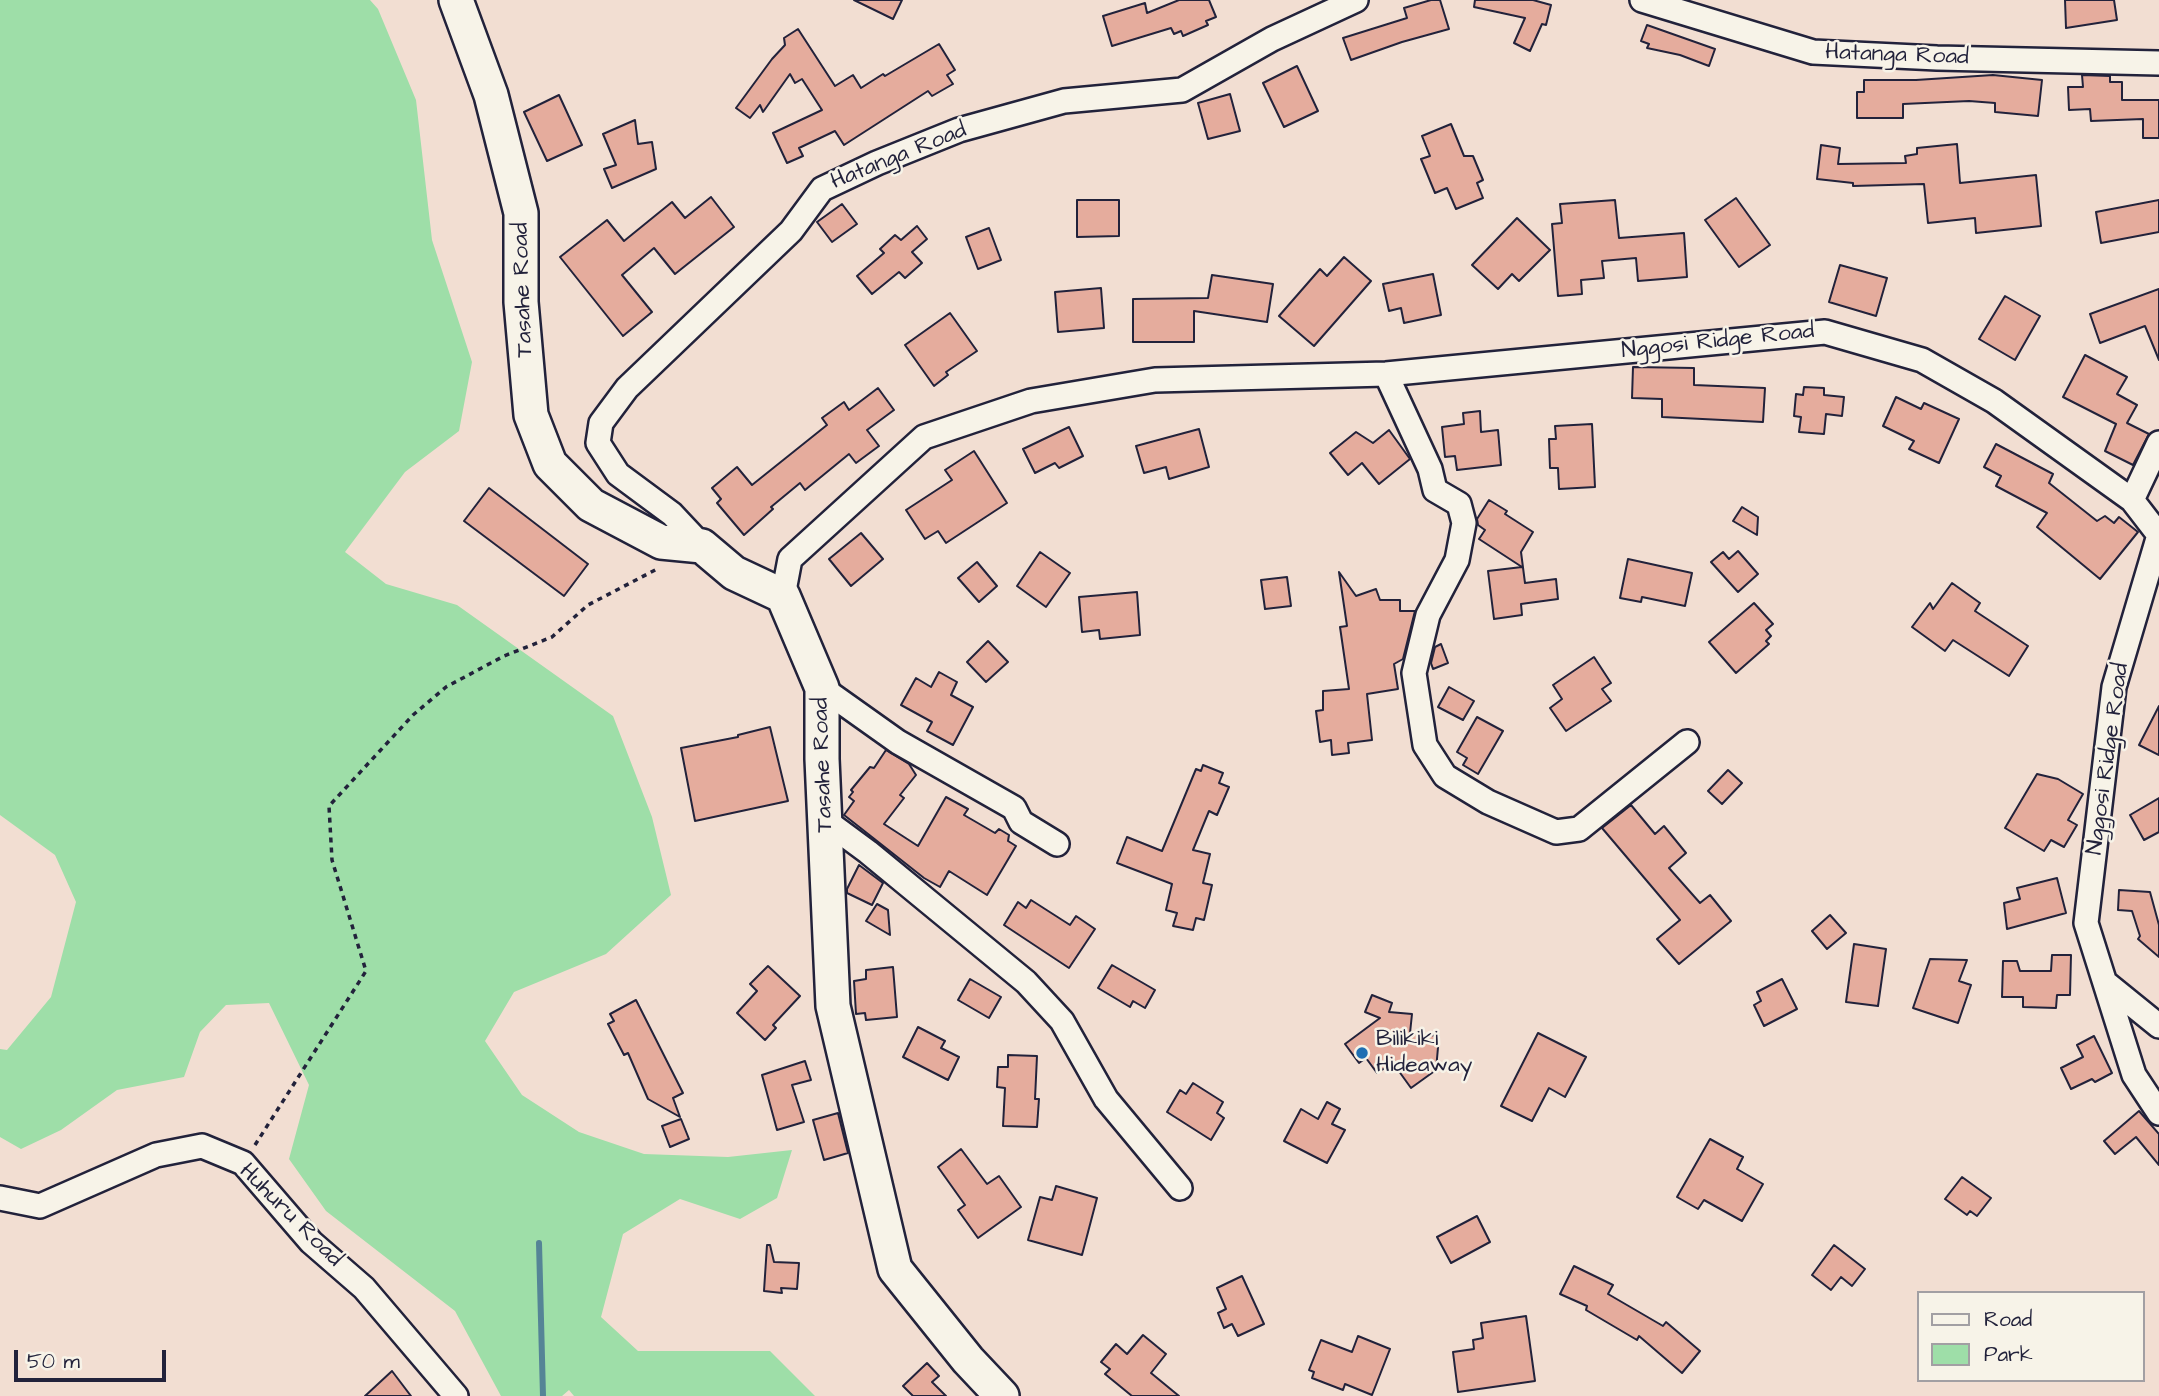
<!DOCTYPE html>
<style>
body{margin:0}
#map{position:relative;width:2159px;height:1396px;overflow:hidden;background:#f2ded2;font-family:"Architects Daughter",sans-serif}
canvas{display:block}
.legend{position:absolute;left:1917px;top:1291px;width:228px;height:91px;box-sizing:border-box;background:#f7f3e8;border:2px solid #a29fa3;margin:0;padding:9px 12px;list-style:none;font-size:21px;color:#22223b}
.legend li{display:flex;align-items:center;gap:14px;height:35px}
.legend b{width:35px;border:2px solid #a29fa3}
.scale{position:absolute;left:14px;top:1350px;width:152px;height:32px;box-sizing:border-box;border:4px solid #22223b;border-top:0;padding-left:9px;font-size:21px;line-height:24px;white-space:nowrap;color:#22223b;-webkit-text-stroke:5px #f7f3e8;paint-order:stroke}
</style>
<div id="map">
<canvas width="2159" height="1396"></canvas>
<ul class="legend">
<li><b style="height:9px;background:#f7f3e8"></b>Road</li>
<li><b style="height:19px;background:#9edea8"></b>Park</li>
</ul>
<div class="scale">50 m</div>
</div>
<script>
const context = document.querySelector('canvas').getContext('2d');
context.lineJoin = 'round';
function paint(path, color) {
  context.fillStyle = color;
  context.fill(path, 'evenodd');
}
function strokePath(path, color, width, dash) {
  context.strokeStyle = color;
  context.lineWidth = width;
  context.lineCap = dash ? 'butt' : 'round';
  context.setLineDash(dash || []);
  context.stroke(path);
}
function drawText(font, color, halo, rows, align = 'center') {
  context.font = font + ' "Architects Daughter",sans-serif';
  context.lineWidth = 5;
  context.setLineDash([]);
  context.textBaseline = 'middle';
  context.strokeStyle = halo;
  context.fillStyle = color;
  for (const [text, x, y, turn = 0] of rows) {
    context.save();
    context.translate(x, y);
    context.rotate((+turn || 0) * Math.PI / 180);
    context.textAlign = isNaN(turn) ? turn : align;
    if (halo) context.strokeText(text, 0, 0);
    context.fillText(text, 0, 0);
    context.restore();
  }
}
const green = new Path2D(`
 M 0,0 L 370,0 L 378,9 L 416,100 L 432,240 L 472,362 L 459,431 L 405,472 L 345,552 L 386,584 L 457,605 L 613,716 L 652,817 L 671,895 L 606,954 L 514,992 L 485,1041 L 522,1095 L 579,1132 L 644,1154 L 728,1157 L 792,1150 L 777,1198 L 740,1219 L 680,1199 L 623,1234 L 601,1317 L 638,1351 L 770,1351 L 815,1396 L 574,1396 L 569,1390 L 562,1396 L 501,1396 L 455,1311 L 326,1211 L 289,1159 L 309,1085 L 269,1003 L 226,1005 L 200,1032 L 184,1077 L 117,1090 L 61,1130 L 21,1149 L 0,1137 L 0,1049 L 7,1050 L 51,997 L 76,902 L 55,855 L 0,815 Z`);
const stream = new Path2D(`
 M 539,1243 L 543,1396`);
const building = new Path2D(`
 M 854,0 L 902,0 L 893,19 Z
 M 1179,0 L 1209,0 L 1216,17 L 1206,21 L 1208,25 L 1183,36 L 1181,31 L 1174,34 L 1171,28 L 1112,46 L 1103,16 L 1145,3 L 1147,13 Z
 M 1431,0 L 1440,0 L 1449,29 L 1402,42 L 1351,60 L 1343,38 L 1407,18 L 1404,8 Z
 M 1475,0 L 1533,0 L 1551,5 L 1546,25 L 1542,24 L 1530,51 L 1514,43 L 1525,18 L 1474,7 Z
 M 2065,0 L 2114,0 L 2117,20 L 2066,28 Z
 M 1647,25 L 1715,49 L 1709,66 L 1680,55 L 1647,48 L 1649,44 L 1641,41 Z
 M 798,29 L 835,86 L 853,75 L 861,88 L 883,74 L 885,76 L 939,44 L 955,70 L 947,75 L 953,84 L 932,96 L 928,91 L 844,145 L 835,131 L 799,148 L 803,156 L 787,163 L 773,133 L 822,110 L 802,79 L 795,83 L 790,74 L 763,112 L 760,105 L 750,118 L 736,108 L 772,59 L 785,45 L 784,38 Z
 M 1297,66 L 1318,111 L 1284,127 L 1263,83 Z
 M 1993,75 L 2042,80 L 2038,116 L 1995,112 L 1995,103 L 1969,101 L 1903,104 L 1903,118 L 1857,118 L 1857,92 L 1864,92 L 1864,80 L 1916,80 Z
 M 2082,75 L 2110,76 L 2110,82 L 2122,82 L 2122,100 L 2159,100 L 2159,138 L 2143,138 L 2143,119 L 2091,121 L 2090,109 L 2069,110 L 2068,87 L 2083,87 Z
 M 1230,94 L 1240,131 L 1208,139 L 1198,103 Z
 M 559,95 L 582,145 L 547,161 L 524,112 Z
 M 635,120 L 638,144 L 652,142 L 656,169 L 612,188 L 604,169 L 616,165 L 603,134 Z
 M 1451,124 L 1464,156 L 1473,156 L 1483,180 L 1477,183 L 1483,198 L 1456,209 L 1447,188 L 1435,193 L 1421,159 L 1430,156 L 1422,136 Z
 M 1957,144 L 1960,183 L 2036,175 L 2041,226 L 1976,233 L 1975,218 L 1928,223 L 1924,184 L 1853,186 L 1853,183 L 1817,179 L 1821,145 L 1840,148 L 1838,164 L 1906,163 L 1905,156 L 1917,154 L 1917,148 Z
 M 711,197 L 734,227 L 675,274 L 654,248 L 622,275 L 652,312 L 623,336 L 560,257 L 607,220 L 624,241 L 672,202 L 685,218 Z
 M 1736,198 L 1770,245 L 1739,267 L 1705,220 Z
 M 1077,200 L 1119,200 L 1119,236 L 1077,237 Z
 M 1615,200 L 1619,238 L 1684,233 L 1687,277 L 1638,281 L 1636,258 L 1602,261 L 1604,278 L 1581,280 L 1582,294 L 1558,296 L 1552,224 L 1562,223 L 1560,204 Z
 M 2159,200 L 2159,232 L 2101,243 L 2096,212 Z
 M 842,204 L 857,224 L 832,242 L 817,222 Z
 M 1517,218 L 1550,250 L 1519,281 L 1512,274 L 1498,289 L 1472,265 Z
 M 917,226 L 927,239 L 912,252 L 922,263 L 905,278 L 899,272 L 872,294 L 857,276 L 884,253 L 880,249 L 895,235 L 901,240 Z
 M 989,228 L 1001,260 L 978,269 L 966,237 Z
 M 1344,257 L 1371,281 L 1314,346 L 1279,316 L 1320,269 L 1327,276 Z
 M 1840,265 L 1887,278 L 1876,316 L 1829,302 Z
 M 1433,274 L 1441,315 L 1404,323 L 1401,308 L 1389,311 L 1383,284 Z
 M 1212,275 L 1273,284 L 1267,322 L 1194,311 L 1194,342 L 1133,342 L 1133,299 L 1208,298 Z
 M 1101,288 L 1104,328 L 1058,332 L 1055,292 Z
 M 2159,289 L 2159,360 L 2145,326 L 2100,343 L 2090,314 Z
 M 2005,296 L 2040,316 L 2015,360 L 1979,339 Z
 M 950,313 L 977,351 L 946,372 L 948,375 L 934,386 L 905,345 Z
 M 2085,355 L 2127,377 L 2117,394 L 2137,405 L 2127,423 L 2149,434 L 2133,465 L 2105,451 L 2116,424 L 2063,397 Z
 M 1633,367 L 1694,368 L 1694,385 L 1765,388 L 1763,422 L 1662,417 L 1662,399 L 1632,398 Z
 M 1804,387 L 1824,388 L 1824,395 L 1844,397 L 1842,416 L 1826,414 L 1824,434 L 1799,432 L 1801,417 L 1794,416 L 1796,394 L 1803,395 Z
 M 878,388 L 894,410 L 867,430 L 879,446 L 856,463 L 849,454 L 805,490 L 800,483 L 771,507 L 773,509 L 744,535 L 717,503 L 721,499 L 712,488 L 737,467 L 752,485 L 827,425 L 822,418 L 844,402 L 849,410 Z
 M 1896,397 L 1921,409 L 1924,403 L 1959,419 L 1939,463 L 1909,449 L 1914,441 L 1883,426 Z
 M 1480,411 L 1481,432 L 1498,430 L 1501,465 L 1457,470 L 1455,456 L 1445,457 L 1442,427 L 1464,424 L 1463,413 Z
 M 1592,424 L 1595,487 L 1559,489 L 1558,468 L 1550,468 L 1549,439 L 1556,439 L 1555,426 Z
 M 1069,427 L 1083,456 L 1059,468 L 1055,463 L 1035,473 L 1023,449 Z
 M 1199,429 L 1209,467 L 1169,479 L 1166,467 L 1144,473 L 1136,446 Z
 M 1389,430 L 1410,459 L 1379,484 L 1362,463 L 1348,475 L 1330,453 L 1356,432 L 1373,443 Z
 M 1996,444 L 2053,474 L 2049,483 L 2097,521 L 2105,516 L 2114,523 L 2119,517 L 2138,532 L 2100,579 L 2037,527 L 2047,513 L 1996,486 L 2001,476 L 1984,467 Z
 M 974,451 L 1007,503 L 946,543 L 938,531 L 925,539 L 906,510 L 952,480 L 945,470 Z
 M 489,488 L 588,564 L 564,596 L 464,521 Z
 M 1489,500 L 1507,511 L 1505,514 L 1533,532 L 1521,552 L 1525,583 L 1556,579 L 1558,599 L 1521,604 L 1522,615 L 1494,619 L 1488,571 L 1522,567 L 1479,539 L 1485,530 L 1478,525 L 1477,519 Z
 M 1742,507 L 1758,517 L 1757,535 L 1733,521 Z
 M 861,533 L 883,559 L 851,586 L 829,559 Z
 M 1738,551 L 1758,574 L 1738,592 L 1711,562 L 1723,552 L 1729,559 Z
 M 1040,552 L 1070,573 L 1046,607 L 1017,586 Z
 M 1628,559 L 1692,573 L 1685,606 L 1642,597 L 1641,602 L 1620,598 Z
 M 977,562 L 997,586 L 979,602 L 958,578 Z
 M 1339,572 L 1356,596 L 1376,589 L 1380,600 L 1400,600 L 1400,611 L 1415,611 L 1403,659 L 1394,664 L 1398,689 L 1367,694 L 1372,740 L 1348,743 L 1349,753 L 1332,755 L 1331,740 L 1320,742 L 1316,711 L 1323,710 L 1323,691 L 1349,689 L 1340,627 L 1347,626 Z
 M 1287,577 L 1291,606 L 1265,609 L 1261,580 Z
 M 1952,583 L 1980,603 L 1975,611 L 2028,646 L 2009,676 L 1953,640 L 1945,651 L 1912,627 L 1930,603 L 1933,609 Z
 M 1137,592 L 1140,635 L 1100,639 L 1099,630 L 1082,632 L 1079,597 Z
 M 1754,603 L 1773,624 L 1766,630 L 1771,636 L 1766,641 L 1769,644 L 1736,673 L 1709,642 Z
 M 988,641 L 1008,662 L 986,682 L 967,662 Z
 M 1441,644 L 1448,663 L 1433,669 L 1431,663 L 1435,647 Z
 M 1594,657 L 1611,683 L 1602,689 L 1611,701 L 1566,731 L 1550,708 L 1562,699 L 1553,685 Z
 M 939,672 L 957,682 L 951,695 L 973,707 L 953,745 L 927,731 L 932,722 L 901,705 L 916,678 L 931,687 Z
 M 1449,687 L 1474,701 L 1463,720 L 1438,707 Z
 M 2159,706 L 2159,755 L 2139,745 Z
 M 1477,717 L 1503,731 L 1478,774 L 1463,765 L 1467,758 L 1457,752 Z
 M 770,727 L 788,801 L 695,821 L 681,748 L 738,737 L 738,735 Z
 M 886,750 L 909,764 L 916,775 L 900,795 L 904,798 L 884,824 L 918,846 L 946,797 L 968,809 L 964,815 L 995,833 L 999,829 L 1009,835 L 1008,841 L 1016,846 L 987,895 L 949,871 L 940,887 L 924,878 L 844,815 L 854,801 L 849,797 L 853,792 L 851,790 L 870,767 L 874,768 Z
 M 1203,765 L 1223,773 L 1219,783 L 1229,787 L 1217,815 L 1209,811 L 1193,850 L 1210,854 L 1203,883 L 1212,885 L 1204,920 L 1196,918 L 1193,930 L 1173,926 L 1177,913 L 1166,910 L 1172,884 L 1117,863 L 1127,837 L 1162,851 L 1196,769 L 1201,771 Z
 M 1728,770 L 1742,783 L 1722,804 L 1708,791 Z
 M 2037,774 L 2058,779 L 2083,794 L 2068,820 L 2077,825 L 2064,847 L 2051,840 L 2044,851 L 2005,828 Z
 M 2159,798 L 2159,832 L 2144,840 L 2130,815 Z
 M 1631,805 L 1655,834 L 1664,826 L 1686,853 L 1669,868 L 1700,903 L 1710,895 L 1731,921 L 1679,964 L 1657,939 L 1680,920 L 1602,828 Z
 M 859,865 L 883,883 L 872,905 L 847,893 L 847,889 Z
 M 2057,878 L 2066,913 L 2007,929 L 2004,903 L 2020,899 L 2017,888 Z
 M 2119,890 L 2150,892 L 2159,925 L 2159,957 L 2138,939 L 2140,936 L 2132,911 L 2118,910 Z
 M 1031,900 L 1070,925 L 1076,916 L 1095,929 L 1069,968 L 1004,925 L 1018,902 L 1026,908 Z
 M 877,904 L 888,910 L 890,935 L 866,921 Z
 M 1830,915 L 1846,933 L 1827,949 L 1812,931 Z
 M 1854,944 L 1886,949 L 1878,1006 L 1846,1002 Z
 M 2052,955 L 2071,955 L 2070,995 L 2057,995 L 2056,1008 L 2023,1007 L 2023,997 L 2002,997 L 2003,961 L 2017,961 L 2020,971 L 2051,971 Z
 M 1930,959 L 1967,960 L 1959,981 L 1971,985 L 1958,1023 L 1913,1008 Z
 M 1112,965 L 1155,990 L 1145,1008 L 1133,1001 L 1130,1007 L 1098,988 Z
 M 768,966 L 800,996 L 773,1025 L 776,1028 L 765,1040 L 737,1013 L 757,991 L 750,984 Z
 M 893,967 L 897,1017 L 866,1020 L 865,1013 L 856,1014 L 854,981 L 866,979 L 866,970 Z
 M 970,979 L 1001,997 L 989,1018 L 958,1000 Z
 M 1782,979 L 1797,1009 L 1764,1026 L 1754,1005 L 1761,1001 L 1757,992 Z
 M 1372,995 L 1392,1003 L 1389,1012 L 1412,1014 L 1410,1033 L 1439,1036 L 1436,1070 L 1411,1088 L 1393,1063 L 1377,1073 L 1366,1058 L 1359,1063 L 1345,1044 L 1380,1018 L 1365,1012 Z
 M 636,1000 L 683,1093 L 673,1098 L 680,1117 L 648,1099 L 628,1053 L 624,1055 L 608,1024 L 614,1021 L 610,1014 Z
 M 918,1027 L 945,1041 L 941,1048 L 959,1057 L 948,1080 L 903,1057 Z
 M 1538,1033 L 1586,1057 L 1565,1097 L 1549,1088 L 1532,1121 L 1501,1106 Z
 M 2094,1036 L 2112,1073 L 2095,1082 L 2092,1079 L 2071,1089 L 2061,1068 L 2083,1057 L 2077,1045 Z
 M 1008,1055 L 1037,1056 L 1035,1099 L 1039,1099 L 1037,1127 L 1003,1126 L 1005,1088 L 997,1087 L 998,1067 L 1008,1067 Z
 M 805,1061 L 811,1080 L 792,1085 L 804,1122 L 777,1130 L 762,1075 Z
 M 1193,1083 L 1223,1102 L 1217,1113 L 1224,1118 L 1211,1140 L 1167,1112 L 1180,1090 L 1186,1094 Z
 M 1327,1102 L 1340,1109 L 1332,1124 L 1345,1130 L 1327,1163 L 1284,1141 L 1301,1109 L 1318,1119 Z
 M 2139,1111 L 2159,1134 L 2159,1165 L 2136,1137 L 2115,1154 L 2104,1141 Z
 M 838,1113 L 848,1153 L 824,1160 L 813,1120 Z
 M 681,1119 L 689,1139 L 670,1147 L 662,1126 Z
 M 1710,1139 L 1743,1157 L 1737,1169 L 1763,1184 L 1742,1221 L 1704,1200 L 1698,1209 L 1677,1197 Z
 M 961,1149 L 987,1184 L 999,1176 L 1021,1207 L 978,1238 L 958,1210 L 965,1205 L 938,1167 Z
 M 1962,1177 L 1991,1198 L 1977,1216 L 1970,1211 L 1967,1215 L 1945,1199 Z
 M 1056,1186 L 1097,1198 L 1082,1255 L 1028,1240 L 1040,1197 L 1052,1200 Z
 M 1477,1216 L 1490,1242 L 1451,1263 L 1437,1237 Z
 M 767,1245 L 770,1245 L 774,1262 L 799,1263 L 797,1289 L 781,1288 L 782,1293 L 764,1291 Z
 M 1834,1245 L 1865,1269 L 1852,1286 L 1841,1277 L 1831,1290 L 1812,1275 Z
 M 1574,1266 L 1613,1285 L 1608,1294 L 1663,1326 L 1666,1322 L 1700,1351 L 1682,1373 L 1639,1336 L 1637,1340 L 1586,1310 L 1587,1306 L 1560,1294 Z
 M 1242,1276 L 1264,1324 L 1238,1336 L 1232,1324 L 1224,1328 L 1218,1313 L 1226,1309 L 1217,1288 Z
 M 1526,1316 L 1535,1381 L 1458,1392 L 1453,1352 L 1474,1349 L 1473,1340 L 1483,1338 L 1481,1323 Z
 M 1143,1335 L 1166,1354 L 1151,1373 L 1179,1396 L 1132,1396 L 1105,1374 L 1110,1369 L 1101,1362 L 1116,1344 L 1127,1354 Z
 M 1358,1336 L 1390,1349 L 1372,1395 L 1345,1384 L 1343,1390 L 1312,1378 L 1314,1372 L 1309,1370 L 1321,1340 L 1352,1352 Z
 M 927,1363 L 939,1376 L 932,1382 L 946,1396 L 913,1396 L 903,1386 Z
 M 392,1371 L 411,1396 L 365,1396 Z`);
const path = new Path2D(`
 M 255,1145 L 366,971 L 332,860 L 329,806 L 413,715 L 446,687 L 504,656 L 552,637 L 588,605 L 657,569`);
const street = new Path2D(`
 M 1642,0 L 1813,52 L 1937,58 L 2159,63
 M 1386,374 L 1430,469 L 1435,490 L 1459,504 L 1464,523 L 1457,560 L 1428,615 L 1414,673 L 1425,745 L 1445,776 L 1488,802 L 1556,832 L 1579,829 L 1687,742
 M 2132,500 L 2159,443
 M 2159,535 L 2114,687 L 2086,923 L 2134,1075 L 2159,1113
 M 702,546 L 672,514 L 618,474 L 598,443 L 601,423 L 627,388 L 791,231 L 822,189 L 877,163 L 959,130 L 1064,101 L 1182,90 L 1272,39 L 1356,0
 M 783,596 L 790,559 L 924,437 L 1031,401 L 1155,380 L 1386,374 L 1825,332 L 1922,360 L 1994,401 L 2132,500 L 2159,535
 M 822,688 L 898,742 L 1014,808 L 1021,822 L 1057,844
 M 826,821 L 868,852 L 1026,982 L 1062,1021 L 1106,1099 L 1180,1188
 M 2107,984 L 2159,1026
 M 0,1198 L 40,1206 L 156,1155 L 202,1146 L 243,1163 L 311,1242 L 364,1288 L 456,1396`);
const secondary = new Path2D(`
 M 456,0 L 491,95 L 521,213 L 521,302 L 531,415 L 550,464 L 591,505 L 661,542 L 702,546 L 734,573 L 783,596 L 822,688 L 822,759 L 833,1006 L 895,1269 L 968,1360 L 1002,1396`);
const markers = [
 [1362,1053,7,"#1f6fb2"]
];
const streetNames = [
 ["Hatanga Road",1897,56,2],
 ["Hatanga Road",899,157,-22],
 ["Tasahe Road",524,290,-92],
 ["Nggosi Ridge Road",1718,342,-6],
 ["Nggosi Ridge Road",2109,759,-82],
 ["Tasahe Road",824,765,-92],
 ["Huhuru Road",290,1216,45]
];
const poiNames = [
 ["Bilikiki",1376,1040],
 ["Hideaway",1376,1066]
];
paint(green, '#9edea8');
strokePath(stream, '#558496', 6);
paint(building, '#e5ac9d');
strokePath(building, '#22223b', 2);
strokePath(street, '#22223b', 28);
strokePath(secondary, '#22223b', 38);
strokePath(path, '#22223b', 3.5, [5, 5]);
strokePath(street, '#f7f3e8', 23);
strokePath(secondary, '#f7f3e8', 33);
for (const [x, y, r, color] of markers) {
  const dot = new Path2D();
  dot.arc(x, y, r, 0, 2 * Math.PI);
  context.fillStyle = color;
  context.fill(dot);
  strokePath(dot, '#f7f3e8', 2.5);
}
drawText('23px', '#22223b', '#f7f3e8', streetNames);
drawText('23px', '#22223b', '#f7f3e8', poiNames, 'left');
</script>
